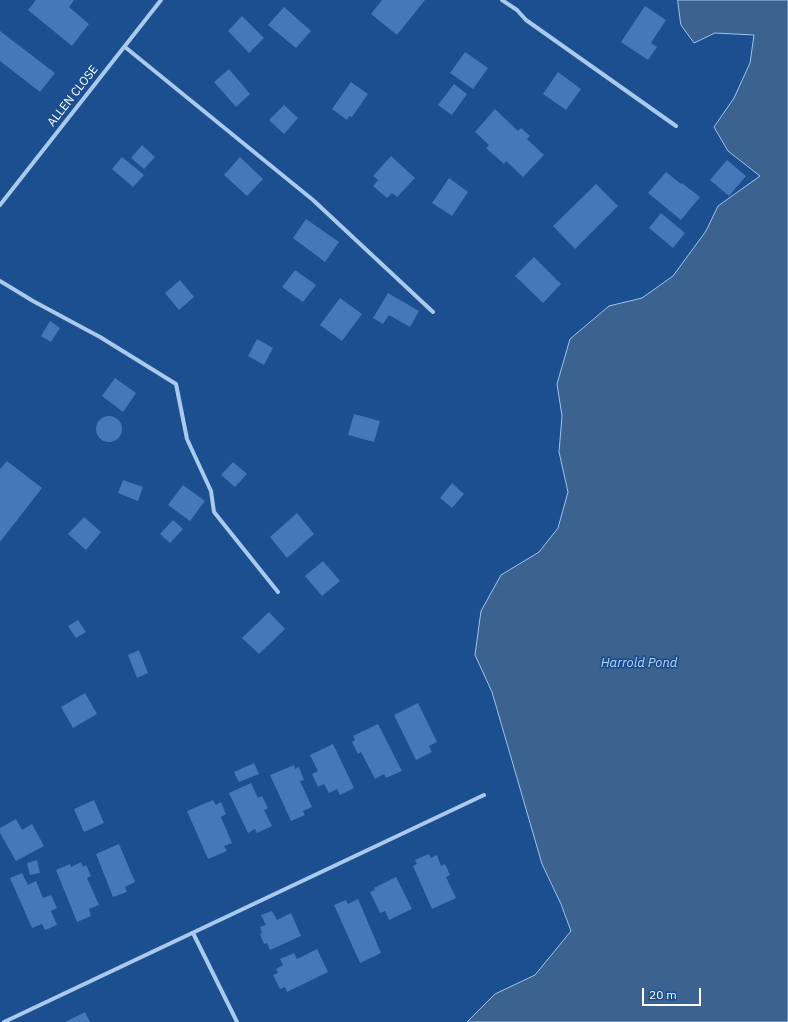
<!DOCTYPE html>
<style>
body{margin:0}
#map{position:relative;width:788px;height:1022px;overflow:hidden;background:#1b4f8f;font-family:"IBM Plex Sans",sans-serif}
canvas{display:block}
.scale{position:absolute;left:642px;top:988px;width:59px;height:18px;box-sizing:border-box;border:2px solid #fff;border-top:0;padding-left:5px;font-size:12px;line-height:14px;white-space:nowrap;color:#fff;-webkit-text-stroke:3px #1b4f8f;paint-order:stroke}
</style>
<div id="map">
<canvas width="788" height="1022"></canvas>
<div class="scale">20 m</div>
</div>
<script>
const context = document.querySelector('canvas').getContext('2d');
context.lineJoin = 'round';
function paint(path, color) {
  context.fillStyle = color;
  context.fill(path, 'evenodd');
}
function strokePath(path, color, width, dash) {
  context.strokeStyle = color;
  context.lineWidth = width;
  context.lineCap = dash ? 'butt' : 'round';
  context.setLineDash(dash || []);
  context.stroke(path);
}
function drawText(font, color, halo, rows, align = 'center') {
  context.font = font + ' "IBM Plex Sans",sans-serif';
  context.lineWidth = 3.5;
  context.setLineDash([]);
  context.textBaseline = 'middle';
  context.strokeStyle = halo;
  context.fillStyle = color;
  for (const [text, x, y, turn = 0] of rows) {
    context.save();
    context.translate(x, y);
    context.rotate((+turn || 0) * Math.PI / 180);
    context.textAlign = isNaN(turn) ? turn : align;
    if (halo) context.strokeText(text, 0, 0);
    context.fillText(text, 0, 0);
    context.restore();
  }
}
const water = new Path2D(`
 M 678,0 L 788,0 L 788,1022 L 467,1022 L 495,994 L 535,975 L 571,931 L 561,904 L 542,864 L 492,692 L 475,655 L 481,611 L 501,575 L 539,552 L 558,528 L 568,492 L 559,452 L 562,416 L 557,384 L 570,339 L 609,306 L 642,298 L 673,276 L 706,231 L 718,206 L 760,176 L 728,151 L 714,127 L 734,98 L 750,63 L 754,35 L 715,33 L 694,43 L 681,25 Z`);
const building = new Path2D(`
 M 36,0 L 74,0 L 69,7 L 89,24 L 72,46 L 28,10 Z
 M 382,0 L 425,0 L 397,35 L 371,14 Z
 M 645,6 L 666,20 L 651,43 L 657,47 L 648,60 L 621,42 Z
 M 284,7 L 311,31 L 296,48 L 268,25 Z
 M 242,16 L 264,38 L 249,53 L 228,31 Z
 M 0,31 L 55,73 L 40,92 L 0,61 Z
 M 465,52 L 488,68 L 473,89 L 450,73 Z
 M 229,69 L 250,94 L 236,107 L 214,82 Z
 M 558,72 L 581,89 L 566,110 L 543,94 Z
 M 351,82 L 368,94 L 352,117 L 349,116 L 347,120 L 332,109 Z
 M 454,84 L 467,94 L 452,115 L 438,105 Z
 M 284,105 L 298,118 L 284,134 L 269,120 Z
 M 495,109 L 518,131 L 521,128 L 530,136 L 527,139 L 544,155 L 523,177 L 506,161 L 504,164 L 486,148 L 489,145 L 475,132 Z
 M 142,145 L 155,157 L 144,169 L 131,158 Z
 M 391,156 L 415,178 L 397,197 L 392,193 L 387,198 L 373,186 L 378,180 L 373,176 Z
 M 122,157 L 144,175 L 133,187 L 112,169 Z
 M 240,157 L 263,179 L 247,196 L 224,175 Z
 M 727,160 L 746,176 L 729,196 L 710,180 Z
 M 666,172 L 681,184 L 682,183 L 700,197 L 681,220 L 648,193 Z
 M 449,178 L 468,192 L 452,216 L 432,203 Z
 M 596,184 L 618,206 L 575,249 L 553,226 Z
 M 661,213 L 685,233 L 673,248 L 649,228 Z
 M 306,219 L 339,242 L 325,262 L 293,238 Z
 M 534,257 L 561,284 L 543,303 L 515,276 Z
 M 295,270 L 316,285 L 303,302 L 282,287 Z
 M 180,280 L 194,297 L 179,310 L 165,293 Z
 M 388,293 L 419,311 L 410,327 L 389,315 L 383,324 L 373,318 Z
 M 340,298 L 362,314 L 342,341 L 320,325 Z
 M 50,321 L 60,328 L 51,342 L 41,336 Z
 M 257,339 L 273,348 L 264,365 L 248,356 Z
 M 115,378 L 136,393 L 123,412 L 102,396 Z
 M 354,414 L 380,421 L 374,442 L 348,435 Z
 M96 429a13 13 0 1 1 26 0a13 13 0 1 1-26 0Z
 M 7,461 L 42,488 L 0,542 L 0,469 Z
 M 233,462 L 247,474 L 235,487 L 221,475 Z
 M 123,480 L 143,487 L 138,501 L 118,493 Z
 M 452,483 L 464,494 L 452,508 L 440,498 Z
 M 183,485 L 205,501 L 190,521 L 168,505 Z
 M 297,513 L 314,534 L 287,558 L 270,537 Z
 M 84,517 L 101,532 L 86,550 L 68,534 Z
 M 173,520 L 183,529 L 170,543 L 160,534 Z
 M 323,561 L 340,581 L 322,596 L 305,576 Z
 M 269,612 L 285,629 L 259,654 L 242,638 Z
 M 78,620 L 86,632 L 76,638 L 68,626 Z
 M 139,650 L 148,673 L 137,678 L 128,655 Z
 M 85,693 L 97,714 L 73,728 L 61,707 Z
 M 418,703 L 437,742 L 429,746 L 432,752 L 416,760 L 394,715 Z
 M 378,724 L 402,771 L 386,778 L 384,774 L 375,779 L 361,752 L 358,754 L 352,742 L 355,740 L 353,736 Z
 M 333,744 L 354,788 L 340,795 L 337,789 L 329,793 L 324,784 L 318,787 L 312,774 L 318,771 L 310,755 Z
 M 254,763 L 259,774 L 239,782 L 234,772 Z
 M 294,765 L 295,769 L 299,767 L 304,780 L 300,781 L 312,807 L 303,811 L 305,815 L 291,821 L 270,775 Z
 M 251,783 L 258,798 L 262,796 L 268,808 L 264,810 L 272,826 L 257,833 L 255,829 L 248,833 L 229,793 Z
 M 94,800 L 104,823 L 84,832 L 74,809 Z
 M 213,800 L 216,805 L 221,802 L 226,814 L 221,817 L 232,843 L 224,846 L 227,851 L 208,859 L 187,811 Z
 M 16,819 L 22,830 L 32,824 L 44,846 L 16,861 L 0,833 L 0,828 Z
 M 119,844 L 135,882 L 125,887 L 127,892 L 113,897 L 96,854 Z
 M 429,854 L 431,858 L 437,855 L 441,866 L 445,864 L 450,875 L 446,877 L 456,898 L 432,909 L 413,866 L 417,864 L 415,860 Z
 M 37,860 L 40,873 L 30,875 L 27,863 Z
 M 81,862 L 83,867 L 86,865 L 91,876 L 87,878 L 99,905 L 89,909 L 91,916 L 77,922 L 56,870 L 70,864 L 71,867 Z
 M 22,873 L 28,885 L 36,881 L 43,898 L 51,895 L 57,908 L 51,911 L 57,925 L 45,930 L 42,924 L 32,928 L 10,878 Z
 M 396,877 L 412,909 L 389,920 L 385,911 L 380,913 L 370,892 L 375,890 L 374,888 Z
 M 358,899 L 381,953 L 360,963 L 334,905 L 346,900 L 348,904 Z
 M 272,911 L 277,920 L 291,913 L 301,936 L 270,950 L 267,943 L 264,944 L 260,934 L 262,933 L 260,927 L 266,925 L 261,915 Z
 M 317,949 L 328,972 L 287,992 L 285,987 L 280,989 L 273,975 L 278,973 L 276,969 L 283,965 L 280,959 L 294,953 L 297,959 Z
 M 85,1012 L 90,1022 L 65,1022 Z`);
const minor = new Path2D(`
 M 502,0 L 517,10 L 526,20 L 676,126
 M 125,47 L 313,200 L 433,312
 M 0,205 L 161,0
 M 0,281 L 33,301 L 100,337 L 176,384 L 187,439 L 211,491 L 214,512 L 278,592
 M 193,933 L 237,1022
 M 4,1022 L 484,795`);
const streetNames = [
 ["ALLEN CLOSE",73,96,-52]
];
const waterNames = [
 ["Harrold Pond",639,663]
];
paint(water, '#3c6290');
strokePath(water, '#9cc4f0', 1);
paint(building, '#4478b7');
strokePath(minor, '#a9c9ee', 4);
drawText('12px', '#fff', '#1b4f8f', streetNames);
drawText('italic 13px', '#b5d3f5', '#1b4f8f', waterNames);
</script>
